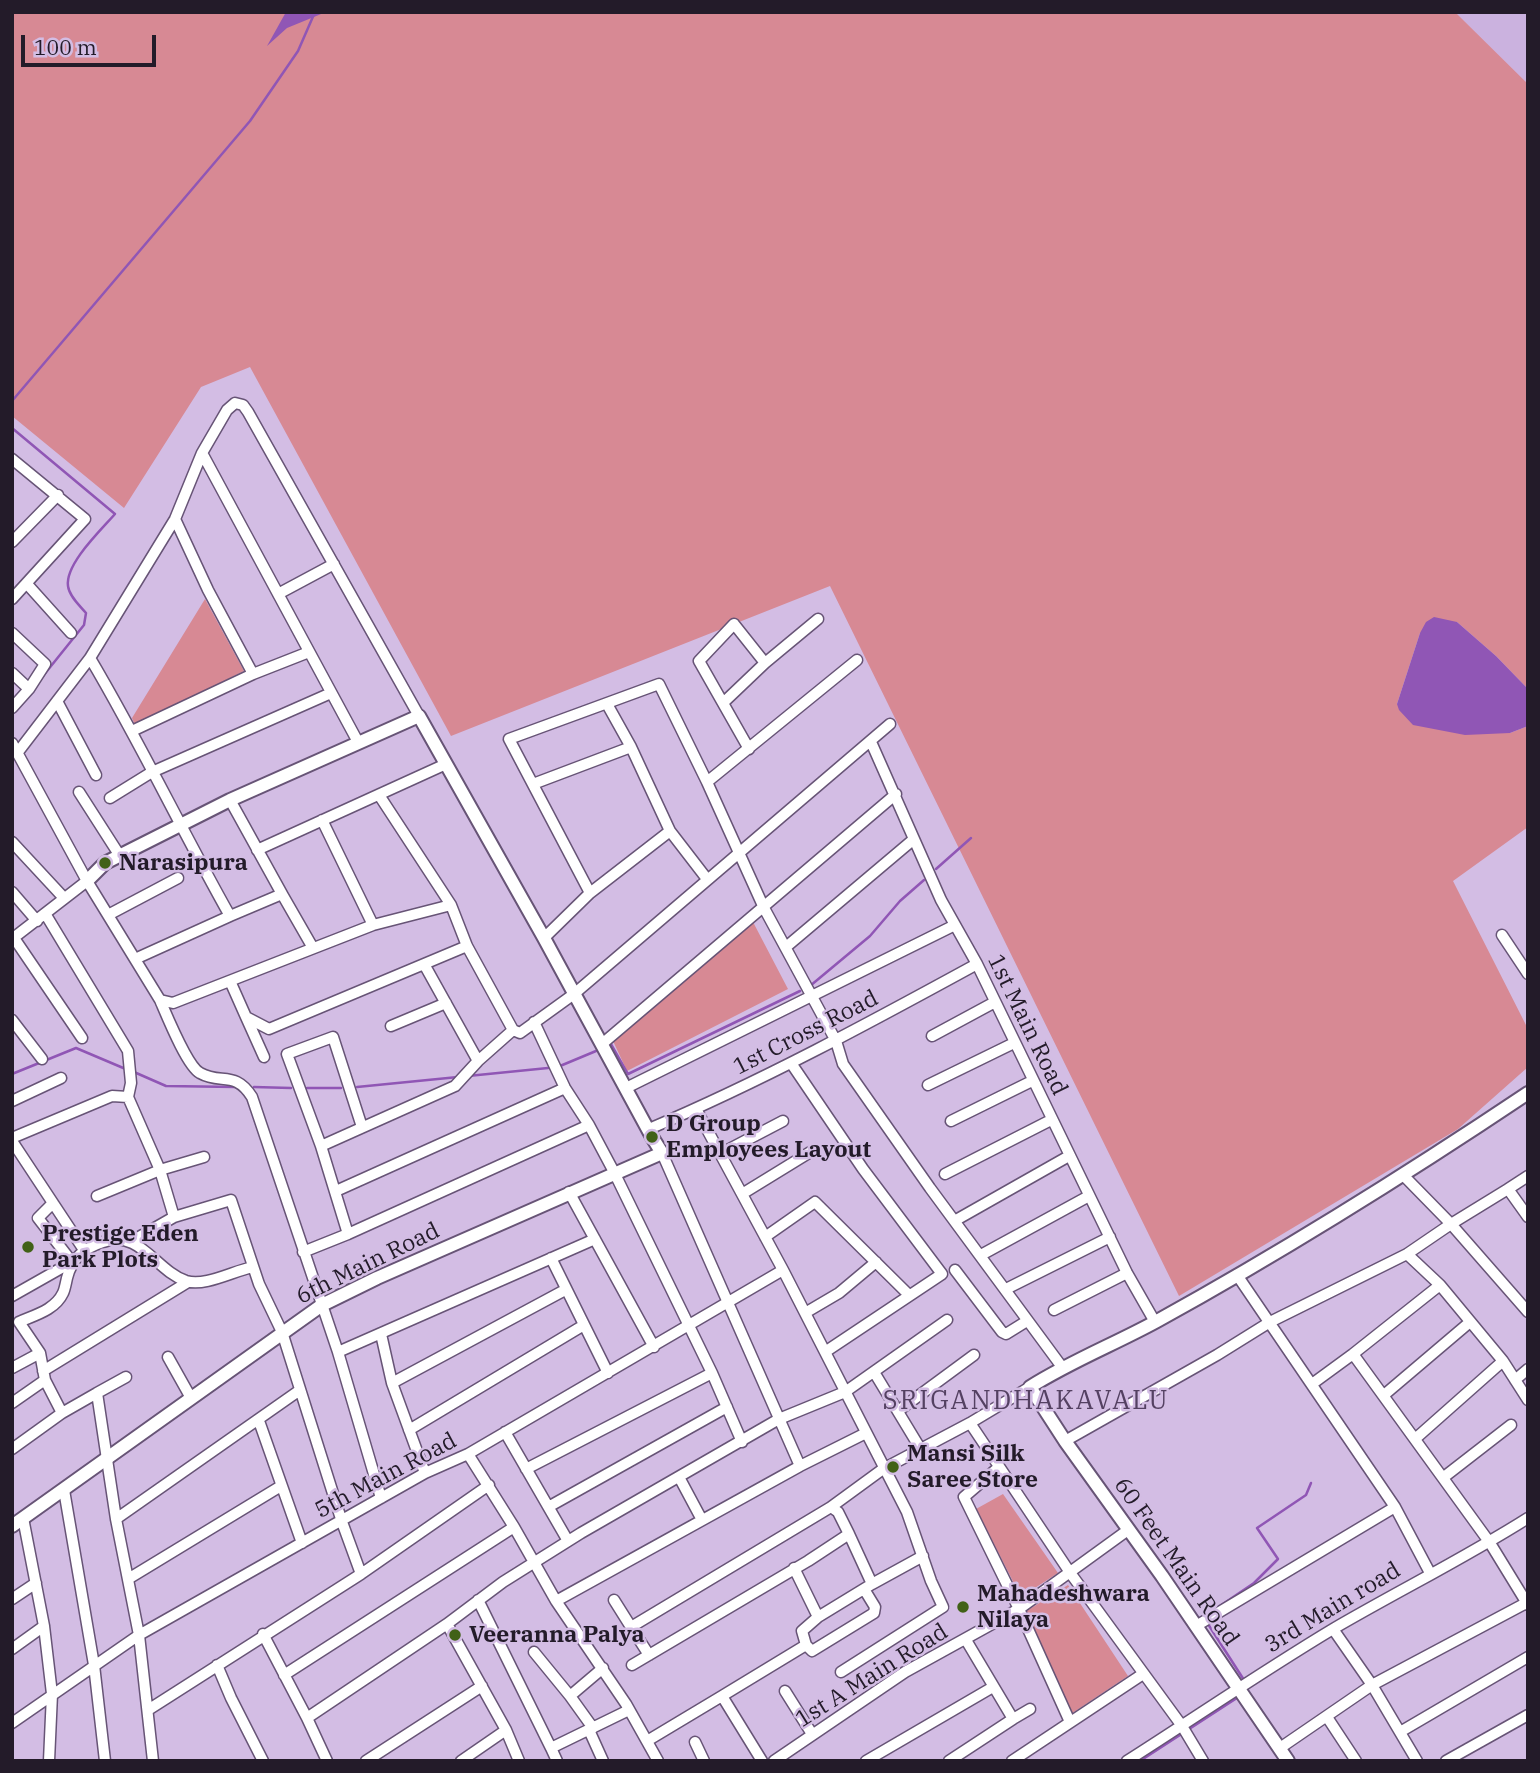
<!DOCTYPE html>
<style>
body{margin:0}
#map{position:relative;width:1540px;height:1773px;overflow:hidden;background:#d3bde4;font-family:"IBM Plex Serif",serif}
canvas{display:block}
.frame{position:absolute;inset:0;border:14px solid #231b29;pointer-events:none}
.scale{position:absolute;left:21px;top:35px;width:135px;height:32px;box-sizing:border-box;border:4px solid #231b29;border-top:0;padding-left:9px;font-size:21px;line-height:24px;white-space:nowrap;color:#231b29;-webkit-text-stroke:5px #d3bde4;paint-order:stroke}
</style>
<div id="map">
<canvas width="1540" height="1773"></canvas>
<div class="frame"></div>
<div class="scale">100 m</div>
</div>
<script>
const context = document.querySelector('canvas').getContext('2d');
context.lineJoin = 'round';
function paint(path, color) {
  context.fillStyle = color;
  context.fill(path, 'evenodd');
}
function strokePath(path, color, width, dash) {
  context.strokeStyle = color;
  context.lineWidth = width;
  context.lineCap = dash ? 'butt' : 'round';
  context.setLineDash(dash || []);
  context.stroke(path);
}
function drawText(font, color, halo, rows, align = 'center') {
  context.font = font + ' "IBM Plex Serif",serif';
  context.lineWidth = 5;
  context.setLineDash([]);
  context.textBaseline = 'middle';
  context.strokeStyle = halo;
  context.fillStyle = color;
  for (const [text, x, y, turn = 0] of rows) {
    context.save();
    context.translate(x, y);
    context.rotate((+turn || 0) * Math.PI / 180);
    context.textAlign = isNaN(turn) ? turn : align;
    if (halo) context.strokeText(text, 0, 0);
    context.fillText(text, 0, 0);
    context.restore();
  }
}
const built = new Path2D(`
 M 1455,12 L 1528,12 L 1528,84 Z`);
const green = new Path2D(`
 M 12,12 L 1455,12 L 1528,84 L 1528,689 L 1496,656 L 1457,622 L 1420,633 L 1397,704 L 1510,733 L 1528,726 L 1528,827 L 1453,881 L 1528,1029 L 1528,1067 L 1458,1129 L 1179,1296 L 830,586 L 451,736 L 250,367 L 201,387 L 124,508 L 12,416 Z
 M 205,599 L 244,671 L 135,725 L 132,718 Z
 M 753,922 L 788,989 L 627,1071 L 613,1041 Z
 M 1003,1494 L 1058,1573 L 1021,1597 L 976,1509 Z
 M 1068,1585 L 1128,1676 L 1071,1714 L 1025,1612 Z`);
const water = new Path2D(`
 M 286,12 L 326,12 L 287,28 L 267,46 Z
 M 1434,617 L 1457,622 L 1496,656 L 1528,689 L 1528,726 L 1510,733 L 1465,735 L 1413,725 L 1399,710 L 1397,704 L 1420,633 L 1426,622 Z`);
const stream = new Path2D(`
 M 12,401 L 250,121 L 298,51 L 315,12
 M 12,428 L 115,514 C 101,530 65,564 68,586 C 69,596 80,606 86,613 L 84,625 L 43,676
 M 936,869 L 971,838
 M 810,986 L 870,936 L 900,901 L 924,880
 M 611,1044 L 628,1074 L 800,991
 M 560,1066 L 596,1051
 M 134,1072 L 166,1086 L 236,1087
 M 12,1074 L 76,1048 L 128,1070
 M 468,1076 L 548,1068
 M 254,1087 L 291,1088
 M 357,1087 L 458,1077
 M 307,1088 L 341,1088
 M 1211,1612 L 1254,1583 L 1278,1559 L 1257,1528 L 1306,1495 L 1311,1483
 M 1208,1624 L 1244,1680
 M 1140,1761 L 1240,1696`);
const minor = new Path2D(`
 M 202,453 L 358,742
 M 12,459 L 85,519 L 12,599
 M 175,519 L 208,590 L 253,674
 M 12,542 L 58,495
 M 27,584 L 71,633
 M 278,594 L 334,564
 M 12,633 L 45,664 L 29,689 L 12,708
 M 90,658 C 140,742 182,831 230,916 L 135,959
 M 12,673 L 29,689
 M 57,701 L 96,775
 M 723,703 L 765,663
 M 607,704 L 631,747 L 670,831 L 707,879
 M 132,731 L 253,674 L 309,652
 M 871,742 L 941,900 L 977,964 L 1127,1273 L 1155,1322
 M 12,743 L 87,881
 M 749,749 L 699,661 L 734,624 L 765,663 L 818,619
 M 18,752 L 90,658 L 175,519 L 202,453 L 227,410 L 235,403 L 243,405 L 248,412 L 419,716
 M 707,782 L 857,660
 M 533,784 L 631,747
 M 79,792 L 120,856
 M 379,795 L 451,905 L 467,946 L 513,1030 L 520,1033 L 574,994 L 890,724
 M 110,798 L 152,772 L 331,693
 M 230,800 L 282,894
 M 322,820 L 373,925
 M 12,842 L 64,898
 M 257,850 L 446,764
 M 12,892 L 37,921
 M 590,893 L 509,739 L 659,684 L 707,782 L 764,908 L 836,1041 L 843,1064 L 930,1188 L 1062,1367
 M 46,915 L 128,1051 L 131,1083 L 128,1097
 M 108,915 L 178,878
 M 230,916 L 282,894 L 313,948
 M 1502,935 L 1528,974
 M 14,938 L 82,1038
 M 544,938 L 590,893 L 670,831
 M 12,939 L 87,881 L 160,1000 L 173,1003 L 373,925 L 451,905
 M 786,947 L 914,839
 M 424,964 L 478,1061
 M 230,981 L 246,1017 L 269,1029 L 467,946
 M 160,1000 C 167,1016 187,1066 200,1073 C 221,1085 235,1070 252,1097 L 338,1352 L 381,1498
 M 246,1017 L 264,1057
 M 12,1020 L 42,1059
 M 534,1022 L 565,1088 L 589,1125 L 614,1172 L 712,1373 L 742,1442
 M 391,1026 L 446,1003
 M 932,1036 L 995,1002
 M 602,1044 L 896,794
 M 791,1063 L 863,1169 L 942,1274 L 825,1352
 M 928,1085 L 1014,1043
 M 626,1088 L 955,925
 M 12,1101 L 61,1078
 M 696,1109 L 783,1270 L 907,1512 L 931,1581 L 943,1607 L 841,1672
 M 951,1121 L 1032,1081
 M 649,1129 C 762,1081 869,1023 977,964
 M 12,1138 L 112,1096 L 128,1097 L 160,1170 L 174,1217 L 132,1241
 M 12,1141 L 84,1250
 M 321,1146 L 287,1054 L 333,1037 L 362,1127
 M 662,1153 L 800,1466
 M 720,1154 L 783,1121
 M 945,1174 L 1051,1120
 M 1508,1189 L 1528,1176
 M 336,1191 L 565,1088
 M 569,1192 L 654,1347
 M 742,1194 L 812,1151
 M 97,1196 L 160,1170 L 204,1157
 M 174,1217 L 231,1200 L 259,1284 L 282,1332 L 342,1522 L 361,1574
 M 1528,1217 L 1508,1189 L 1451,1224 L 1528,1312
 M 956,1220 L 1069,1156
 M 348,1234 L 589,1125
 M 765,1237 L 815,1202 L 909,1295
 M 303,1252 L 348,1234 L 321,1146 L 455,1086 L 478,1061 L 513,1030
 M 1407,1254 L 1440,1285
 M 981,1255 L 1089,1196
 M 551,1258 L 608,1373
 M 955,1270 L 1002,1332 L 1006,1334 L 1027,1321
 M 1237,1275 L 1395,1507 L 1430,1573
 M 1006,1289 L 1110,1237
 M 12,1296 L 72,1262 L 38,1218 L 53,1203
 M 1054,1310 L 1127,1273
 M 805,1313 L 839,1293 L 876,1262
 M 381,1334 L 392,1383 L 425,1473
 M 338,1352 L 595,1239
 M 168,1357 L 191,1398
 M 1503,1361 L 1528,1400
 M 12,1368 L 40,1353
 M 43,1371 L 188,1282
 M 874,1372 L 920,1448
 M 1515,1380 L 1528,1369
 M 392,1383 L 565,1290
 M 1312,1384 L 1353,1354
 M 97,1393 L 126,1377
 M 1384,1395 L 1470,1322
 M 12,1403 L 45,1380
 M 898,1411 L 974,1355
 M 62,1413 L 45,1380 L 40,1353 L 19,1322 C 35,1315 55,1310 63,1293 C 65,1289 66,1282 67,1278 C 72,1258 84,1248 103,1242 C 140,1229 155,1270 186,1281 C 205,1287 233,1271 253,1267
 M 259,1421 L 302,1543
 M 970,1423 L 1071,1574 L 1182,1726 L 1203,1761
 M 409,1430 L 584,1325
 M 505,1432 L 568,1541
 M 1415,1439 L 1503,1361 L 1440,1285 L 1353,1354 L 1490,1543 L 1528,1605
 M 1065,1441 L 1217,1355 L 1270,1322 L 1407,1254 L 1451,1224 L 1404,1176
 M 12,1449 L 62,1413 L 97,1393 L 116,1519 L 139,1635 L 153,1761
 M 468,1454 L 514,1527 L 556,1601 L 626,1704 L 658,1761
 M 999,1467 L 964,1497 L 1019,1609 L 1070,1722
 M 526,1469 L 712,1373
 M 679,1477 L 702,1520
 M 1444,1477 L 1511,1425
 M 64,1490 L 94,1665 L 105,1761
 M 550,1506 L 727,1407
 M 23,1518 L 44,1626 L 52,1694 L 49,1761
 M 116,1519 L 300,1390
 M 794,1568 L 818,1617 L 872,1584 L 849,1534
 M 128,1579 L 281,1486
 M 872,1584 L 923,1556
 M 12,1599 L 36,1583
 M 478,1600 L 551,1748
 M 614,1600 L 631,1627
 M 556,1601 L 800,1466 L 866,1433
 M 1196,1626 L 1395,1507
 M 1333,1629 L 1372,1685 L 1417,1761
 M 263,1634 L 307,1718 L 327,1761
 M 806,1645 L 802,1631 L 818,1617
 M 12,1649 L 44,1626
 M 534,1652 L 570,1696
 M 649,1655 L 631,1627 L 831,1507
 M 217,1665 L 231,1698 L 263,1761
 M 632,1665 L 808,1561 L 849,1534 L 838,1512 L 831,1507 L 883,1469 L 970,1423 L 1030,1387
 M 284,1675 L 514,1527
 M 785,1691 L 812,1734
 M 722,1696 L 806,1645 L 812,1651 L 874,1613 L 875,1607 L 864,1589
 M 148,1710 L 361,1574 L 489,1485
 M 1327,1717 L 1356,1761
 M 307,1718 L 447,1624
 M 1013,1719 L 1030,1709
 M 12,1723 L 139,1635 L 425,1473 L 468,1454 L 783,1270
 M 593,1728 L 570,1696 L 603,1668
 M 589,1730 L 603,1761
 M 1400,1732 L 1528,1657
 M 647,1741 L 722,1696 L 762,1761
 M 695,1742 L 704,1761
 M 1280,1748 L 1372,1685 L 1528,1602
 M 366,1761 L 482,1686
 M 461,1761 L 506,1730
 M 519,1761 L 506,1730 L 447,1624 L 503,1582 L 581,1533 L 779,1419 L 845,1392 L 947,1320
 M 557,1761 L 551,1748 L 629,1710
 M 774,1761 L 905,1672 L 1019,1609 L 1128,1530
 M 866,1761 L 993,1687
 M 949,1761 L 1013,1719 L 966,1640
 M 1012,1761 L 1143,1674
 M 1127,1761 C 1196,1717 1263,1671 1333,1629 C 1398,1591 1465,1558 1528,1518
 M 1446,1761 L 1528,1715`);
const tertiary = new Path2D(`
 M 12,1526 L 322,1305 L 377,1278 L 662,1153 L 652,1137 L 544,938 L 419,716 L 230,800 L 105,863 L 87,881
 M 1288,1761 L 1162,1576 L 1065,1441 L 1030,1387 C 1071,1361 1115,1344 1157,1321 C 1284,1251 1407,1174 1528,1093`);
const markers = [
 [105,863,7,"#416117"],
 [652,1137,7,"#416117"],
 [28,1247,7,"#416117"],
 [893,1467,7,"#416117"],
 [963,1607,7,"#416117"],
 [455,1635,7,"#416117"]
];
const poiNames = [
 ["Narasipura",119,863],
 ["D Group",666,1124],
 ["Employees Layout",666,1150],
 ["Prestige Eden",42,1234],
 ["Park Plots",42,1260],
 ["Mansi Silk",907,1454],
 ["Saree Store",907,1480],
 ["Mahadeshwara",977,1594],
 ["Nilaya",977,1620],
 ["Veeranna Palya",469,1635]
];
const streetNames = [
 ["1st Main Road",1027,1025,64],
 ["1st Cross Road",806,1033,-27],
 ["6th Main Road",368,1264,-26],
 ["5th Main Road",386,1476,-28],
 ["60 Feet Main Road",1176,1562,55],
 ["3rd Main road",1333,1608,-31],
 ["1st A Main Road",872,1676,-32]
];
const quarterNames = [
 ["SRIGANDHAKAVALU",1026,1401]
];
paint(built, '#cbb2df');
paint(green, '#d78994');
paint(water, '#9056b5');
strokePath(stream, '#9056b5', 2.5);
strokePath(minor, '#675476', 13);
strokePath(tertiary, '#675476', 16);
strokePath(minor, '#fff', 10);
strokePath(tertiary, '#fff', 12);
for (const [x, y, r, color] of markers) {
  const dot = new Path2D();
  dot.arc(x, y, r, 0, 2 * Math.PI);
  context.fillStyle = color;
  context.fill(dot);
  strokePath(dot, '#d3bde4', 2.5);
}
drawText('bold 23px', '#231b29', '#d3bde4', poiNames, 'left');
drawText('23px', '#231b29', '#d3bde4', streetNames);
context.letterSpacing = '2px';
drawText('26px', '#544162', '#d3bde4', quarterNames);
context.letterSpacing = '0px';
</script>
